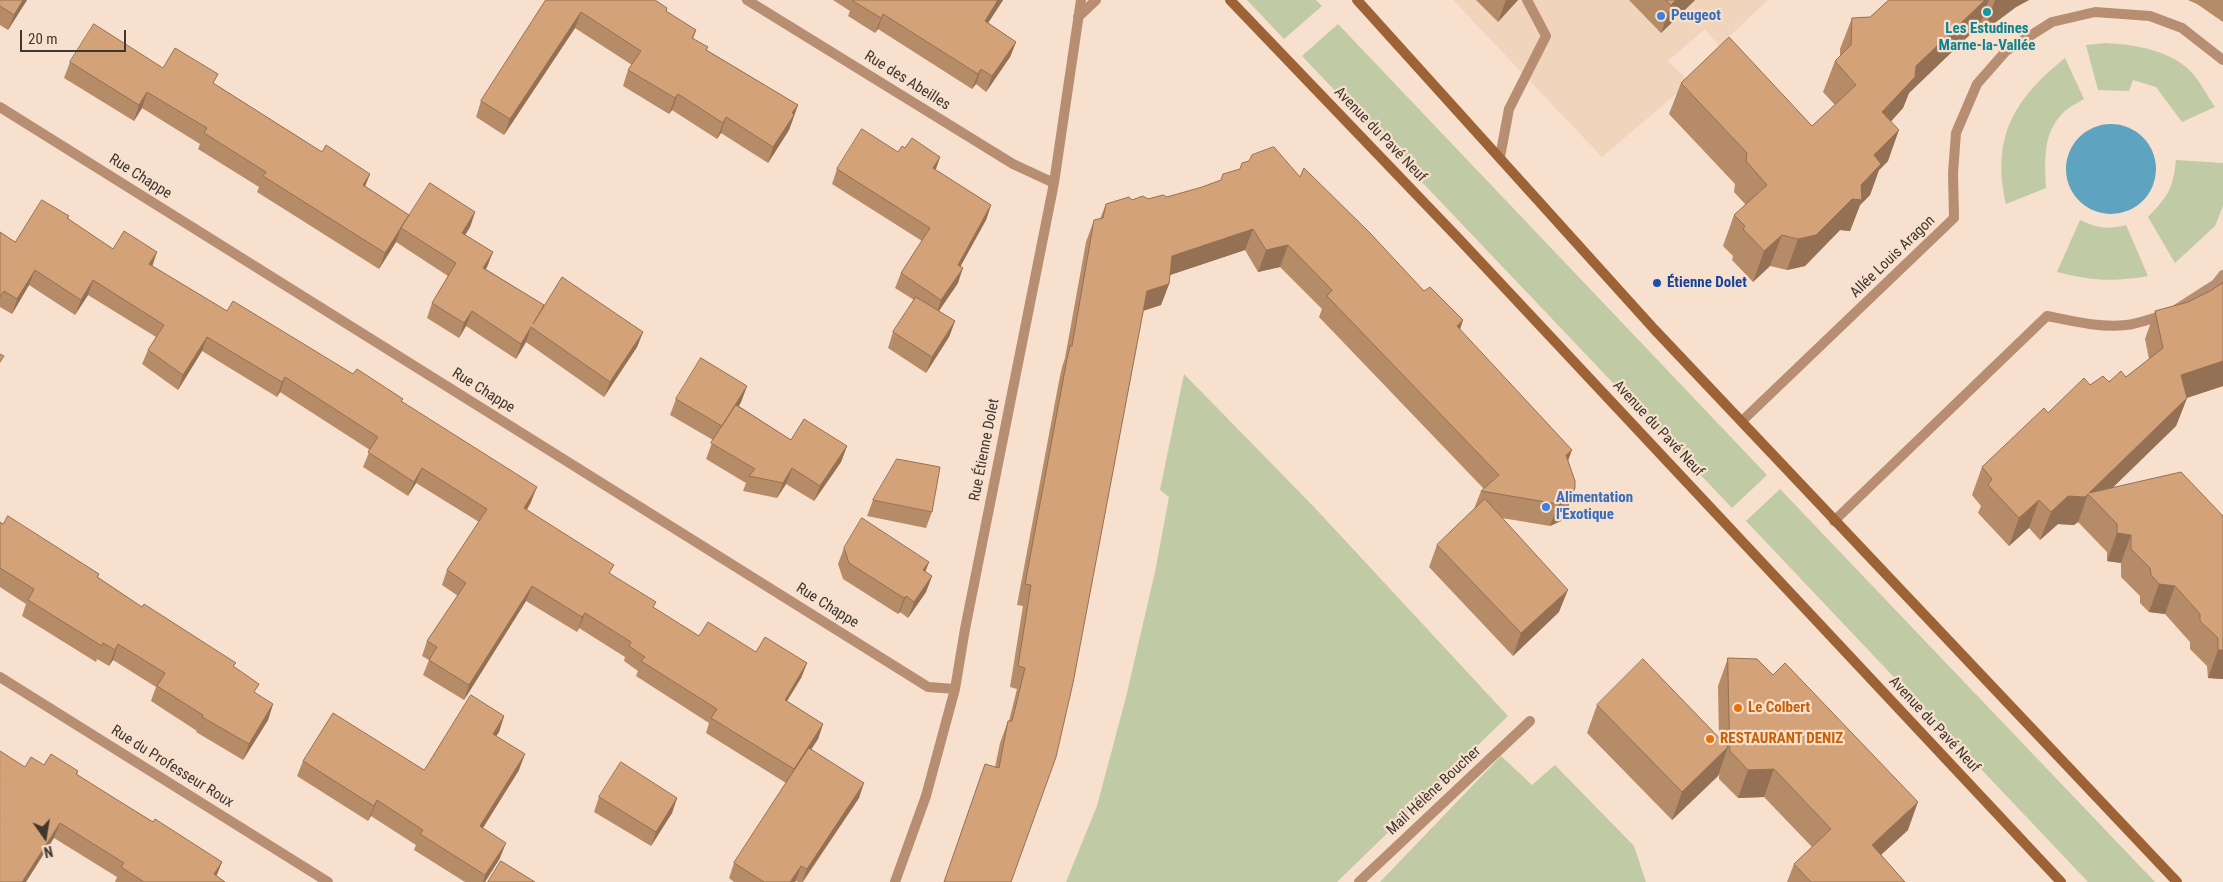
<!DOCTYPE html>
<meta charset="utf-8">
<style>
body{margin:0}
#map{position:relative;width:2223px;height:882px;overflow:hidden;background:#f7e0cd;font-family:"Roboto Condensed",sans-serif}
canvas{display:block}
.north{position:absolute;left:20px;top:812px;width:50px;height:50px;-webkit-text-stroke:4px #f7e0cd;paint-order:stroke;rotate:167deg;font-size:14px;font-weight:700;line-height:20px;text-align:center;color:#40372f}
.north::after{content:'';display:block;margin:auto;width:18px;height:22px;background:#40372f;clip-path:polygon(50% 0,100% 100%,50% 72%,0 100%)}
.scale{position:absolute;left:20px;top:30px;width:106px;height:22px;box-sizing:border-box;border:2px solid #40372f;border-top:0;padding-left:6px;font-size:15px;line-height:18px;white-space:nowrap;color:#40372f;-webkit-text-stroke:4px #f7e0cd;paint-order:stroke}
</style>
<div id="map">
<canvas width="2223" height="882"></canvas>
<div class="north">N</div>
<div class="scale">20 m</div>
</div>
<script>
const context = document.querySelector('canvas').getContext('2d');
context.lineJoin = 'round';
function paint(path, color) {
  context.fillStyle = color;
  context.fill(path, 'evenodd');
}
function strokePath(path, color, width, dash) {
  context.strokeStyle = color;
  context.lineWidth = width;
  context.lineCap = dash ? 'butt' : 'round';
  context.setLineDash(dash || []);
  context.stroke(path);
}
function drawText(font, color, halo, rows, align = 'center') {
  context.font = font + ' "Roboto Condensed",sans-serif';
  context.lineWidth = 4.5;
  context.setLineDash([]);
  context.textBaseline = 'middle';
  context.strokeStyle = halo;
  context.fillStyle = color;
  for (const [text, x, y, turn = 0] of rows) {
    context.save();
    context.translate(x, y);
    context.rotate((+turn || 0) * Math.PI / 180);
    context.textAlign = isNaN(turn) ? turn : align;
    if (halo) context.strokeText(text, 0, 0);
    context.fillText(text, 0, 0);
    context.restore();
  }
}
const built = new Path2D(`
 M 1453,0 L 1768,0 L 1719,46 L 1705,29 L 1668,61 L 1690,82 L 1602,157 Z`);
const green = new Path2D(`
 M 1247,0 L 1316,0 L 1322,6 L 1284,39 Z
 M 1338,24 L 1767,475 L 1732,508 L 1302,56 Z
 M 2106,43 C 2136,45 2173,50 2194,75 C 2202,85 2208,97 2215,107 L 2182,122 L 2156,87 L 2133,80 L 2129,91 L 2098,90 L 2086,45 Z
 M 2065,58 L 2084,99 C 2077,103 2067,108 2062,114 C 2042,135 2045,162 2046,188 L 2006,204 C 1991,137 2014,99 2065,58 Z
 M 2176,160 L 2223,163 L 2223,206 L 2215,226 L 2175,263 L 2148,217 C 2168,196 2173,189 2176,160 Z
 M 2080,220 C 2097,228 2108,230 2126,225 L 2148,276 C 2112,282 2093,281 2057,272 Z
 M 1184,374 L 1314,507 L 1508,716 L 1337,882 L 1066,882 L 1097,806 L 1126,697 L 1155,572 L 1169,497 L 1160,490 Z
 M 1780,489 L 2155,882 L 2088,882 L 1746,521 Z
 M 1501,756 L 1532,785 L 1555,765 L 1634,846 L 1646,882 L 1380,882 Z`);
const water = new Path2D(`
 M2066 169a45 45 0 1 1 90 0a45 45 0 1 1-90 0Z`);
const lane = new Path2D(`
 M 1500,157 L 1509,109 L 1546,36 L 1527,0
 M 1359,882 L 1530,721`);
const street = new Path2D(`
 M 747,0 L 1013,164 L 1054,183
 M 1078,17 L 1096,0
 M 0,107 L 928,687 L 955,689
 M 2177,309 L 2216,284 L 2223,275
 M 1742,421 L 1954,218 L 1953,173 L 1956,133 L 1977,84 L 2006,51 L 2052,22 L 2095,12 L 2150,16 L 2182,28 L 2223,60
 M 1834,521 L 2047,316 C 2072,321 2100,328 2126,325 C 2138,324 2152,318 2164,315
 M 0,677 L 328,882
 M 895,882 L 926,796 L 955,689 L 965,629 L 1054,183 L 1081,0`);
const secondary = new Path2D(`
 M 1230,0 L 1459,239 L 2061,882
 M 1357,0 L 1654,329 L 2177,882`);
const wall = new Path2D(`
 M 0,0 L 27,0 L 8,30 L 0,25 Z
 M 546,0 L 667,8 L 666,12 L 696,30 L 693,39 L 707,50 L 798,105 L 789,130 L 768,163 L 721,133 L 717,139 L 672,110 L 669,114 L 623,86 L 628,70 L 632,65 L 575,28 L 504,135 L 476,117 L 481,101 Z
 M 833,0 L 1003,0 L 988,23 L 1016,42 L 1010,57 L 986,92 L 976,84 L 972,89 L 878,29 L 875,33 L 848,16 L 850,11 Z
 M 1476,0 L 1518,0 L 1498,22 Z
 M 1629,0 L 1695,0 L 1661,33 Z
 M 1889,0 L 2029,0 L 2016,7 L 1984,31 L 1979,26 L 1909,93 L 1903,108 L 1891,121 L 1888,161 L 1879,170 L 1870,195 L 1860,205 L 1850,231 L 1840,230 L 1805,266 L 1787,270 L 1770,266 L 1753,282 L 1732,260 L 1733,256 L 1723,246 L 1734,215 L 1746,205 L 1734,192 L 1735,184 L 1669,114 L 1681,83 L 1812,126 L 1835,105 L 1823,92 L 1835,61 L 1840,56 L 1840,49 L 1852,18 L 1870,17 Z
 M 2188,0 L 2223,0 L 2223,22 L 2197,4 Z
 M 70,62 L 163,68 L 215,84 L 322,152 L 370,174 L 365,186 L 409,215 L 475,212 L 470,227 L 465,235 L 493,252 L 486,269 L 544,305 L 643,332 L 637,347 L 604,397 L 526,342 L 516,359 L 466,326 L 459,338 L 427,318 L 432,303 L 448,276 L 396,242 L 379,269 L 257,192 L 259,187 L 198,149 L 200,144 L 142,108 L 134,121 L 64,78 Z
 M 905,148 L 940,157 L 935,170 L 991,205 L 986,220 L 960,266 L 958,283 L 939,311 L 955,321 L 949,337 L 926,373 L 888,348 L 893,332 L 914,300 L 895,288 L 901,273 L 922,241 L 832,184 L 837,169 L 898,152 Z
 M 1300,177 L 1424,291 L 1463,320 L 1460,330 L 1568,461 L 1575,488 L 1567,510 L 1561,521 L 1550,526 L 1502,518 L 1559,612 L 1513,656 L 1429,567 L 1437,545 L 1474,509 L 1481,491 L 1484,489 L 1319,317 L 1322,309 L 1280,267 L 1258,272 L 1245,250 L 1170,275 L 1169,284 L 1161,305 L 1143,311 L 1011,882 L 995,767 L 1000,743 L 1008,721 L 1009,721 L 1017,689 L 1010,687 L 1023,606 L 1017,605 L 1059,381 L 1062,367 L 1065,358 L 1086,242 L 1094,220 L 1100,219 L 1106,204 L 1132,200 L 1167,197 Z
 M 69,216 L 68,219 L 113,249 L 152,266 L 227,311 L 353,374 L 402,402 L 531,502 L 527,510 L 611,574 L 654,608 L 699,636 L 756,652 L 807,663 L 801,678 L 787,701 L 823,724 L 818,739 L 811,749 L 859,798 L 803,882 L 798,882 L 796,881 L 795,882 L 734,882 L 729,878 L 734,863 L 786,783 L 706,733 L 709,723 L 636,676 L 638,671 L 624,661 L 625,657 L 579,628 L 577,632 L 526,601 L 464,700 L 423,675 L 429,660 L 422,656 L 427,641 L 458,596 L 442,585 L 447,570 L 479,522 L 416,483 L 408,496 L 363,467 L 370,450 L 280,392 L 277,397 L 202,351 L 178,390 L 142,364 L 148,350 L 156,337 L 88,295 L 75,315 L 29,285 L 12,314 L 0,307 L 0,232 L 15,242 Z
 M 2223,283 L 2223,386 L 2187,398 L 2176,426 L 2113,487 L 2223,516 L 2223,679 L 2208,678 L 2207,666 L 2190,649 L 2190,642 L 2165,614 L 2149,612 L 2140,603 L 2140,596 L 2121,577 L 2121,563 L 2107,561 L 2107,552 L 2078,522 L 2074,525 L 2058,524 L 2040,540 L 2029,528 L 2009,546 L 1978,513 L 1981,506 L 1972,495 L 1982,467 L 2048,413 L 2090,385 L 2126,377 L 2149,359 L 2145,339 L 2155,311 L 2188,302 L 2210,291 Z
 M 747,386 L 741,402 L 739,406 L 791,440 L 847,446 L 841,462 L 814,501 L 786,484 L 777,498 L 743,491 L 746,483 L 706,459 L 713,440 L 670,415 L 676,399 Z
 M 873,500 L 932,512 L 926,528 L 867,516 Z
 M 0,522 L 99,574 L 98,577 L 142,607 L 234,667 L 256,694 L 273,704 L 268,720 L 243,760 L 196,732 L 197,731 L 151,701 L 156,687 L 113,660 L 109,666 L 97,659 L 96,662 L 22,616 L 26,604 L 0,587 Z
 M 844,548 L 929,562 L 925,572 L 932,576 L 926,592 L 908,618 L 900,612 L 898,614 L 843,579 L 838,564 Z
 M 1728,658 L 1908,830 L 1881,855 L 1905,882 L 1787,882 L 1794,864 L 1812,847 L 1764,797 L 1738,798 L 1719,779 L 1719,772 L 1718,776 L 1672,820 L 1587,733 L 1597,705 L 1719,738 L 1718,686 Z
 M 504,716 L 499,732 L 496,736 L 519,770 L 483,828 L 500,858 L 485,882 L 465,882 L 414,850 L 416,845 L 371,816 L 368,821 L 297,776 L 303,761 L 424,770 Z
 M 44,765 L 78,771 L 77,775 L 153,822 L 222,862 L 216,876 L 225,882 L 115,882 L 117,877 L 54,838 L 25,767 Z
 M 599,797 L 677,798 L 672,813 L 651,846 L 594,812 Z`);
const shadedWall = new Path2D(`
 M 23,0 L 27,0 L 8,30 L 14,15 Z
 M 998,0 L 1003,0 L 979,37 L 985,21 Z
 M 1506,0 L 1518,0 L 1498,22 Z
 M 1676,0 L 1695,0 L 1661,33 L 1671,5 Z
 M 1985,0 L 1989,0 L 1979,26 L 1909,93 L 1903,108 L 1871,144 L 1882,112 L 1916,66 Z
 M 1995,0 L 2029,0 L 2016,7 L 1984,31 Z
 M 581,12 L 575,28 L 504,135 L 510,119 Z
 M 883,14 L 878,29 L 875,33 L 881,18 Z
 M 1016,42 L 1010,57 L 986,92 L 992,76 Z
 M 981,69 L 976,84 L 972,89 L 978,74 Z
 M 147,92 L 142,108 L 134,121 L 139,105 Z
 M 678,94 L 672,110 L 669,114 L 675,98 Z
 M 798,105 L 789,130 L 768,163 L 773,147 L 792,113 Z
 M 726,117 L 721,133 L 717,139 L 723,123 Z
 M 1899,130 L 1888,161 L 1879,170 L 1870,195 L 1860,205 L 1850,231 L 1840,230 L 1805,266 L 1787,270 L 1798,239 L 1852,199 L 1861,185 L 1874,155 Z
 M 940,157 L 935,172 L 933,168 Z
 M 370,174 L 364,189 L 363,185 Z
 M 991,205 L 986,220 L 953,280 L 958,265 Z
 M 475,212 L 470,227 L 457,248 L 462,233 Z
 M 401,228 L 396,242 L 379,269 L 385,253 Z
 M 1253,229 L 1245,250 L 1164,277 L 1172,256 Z
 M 1782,235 L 1770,266 L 1753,282 L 1764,251 Z
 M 1288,245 L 1280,267 L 1258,272 L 1266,250 Z
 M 157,252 L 152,267 L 149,264 Z
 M 493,252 L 487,267 L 478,283 L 483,268 Z
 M 963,268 L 958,283 L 936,315 L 941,300 Z
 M 35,270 L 29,285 L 12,314 L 17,299 Z
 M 93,280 L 88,295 L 75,315 L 81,300 Z
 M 1169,284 L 1161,305 L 1139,312 L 1147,291 Z
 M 472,311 L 466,326 L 459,338 L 464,323 Z
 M 1463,320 L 1455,342 L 1457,326 Z
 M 955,321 L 949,337 L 926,373 L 932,357 Z
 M 531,327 L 526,342 L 516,359 L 521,344 Z
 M 643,332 L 637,347 L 604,397 L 610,382 Z
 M 207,337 L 202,351 L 178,390 L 183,375 Z
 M 2223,361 L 2223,386 L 2171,403 L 2181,375 Z
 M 285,377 L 280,392 L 277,397 L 282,382 Z
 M 747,386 L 741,402 L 716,442 L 722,426 Z
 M 2187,398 L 2176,426 L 2097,503 L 2089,493 Z
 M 847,446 L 841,462 L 814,501 L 820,486 Z
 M 1572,450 L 1564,472 L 1566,455 Z
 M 422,468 L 416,483 L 408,496 L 414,482 Z
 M 792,468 L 786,484 L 777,498 L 783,483 Z
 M 537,487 L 531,502 L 518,523 L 524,508 Z
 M 1575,488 L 1567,510 L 1561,521 L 1550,526 L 1558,504 Z
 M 2088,494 L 2078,522 L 2074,525 L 2058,524 L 2040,540 L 2051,512 L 2068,496 Z
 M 2039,500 L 2029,528 L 2009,546 L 2019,518 Z
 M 2117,533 L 2131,535 L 2121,563 L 2107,561 Z
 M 929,562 L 923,578 L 923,570 Z
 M 932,576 L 926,592 L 908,618 L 914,602 Z
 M 2159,584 L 2175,586 L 2165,614 L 2149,612 Z
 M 532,586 L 526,601 L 464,700 L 469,685 Z
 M 1568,590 L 1559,612 L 1513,656 L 1521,633 Z
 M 906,596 L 900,612 L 898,614 L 904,598 Z
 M 585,613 L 579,628 L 577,632 L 582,617 Z
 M 118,644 L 113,660 L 109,666 L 115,650 Z
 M 2218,650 L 2223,650 L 2223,679 L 2208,678 Z
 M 807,663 L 801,678 L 779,714 L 785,700 Z
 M 273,704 L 268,720 L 243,760 L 249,744 Z
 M 504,716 L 499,732 L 487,750 L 493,734 Z
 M 823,724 L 818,739 L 789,784 L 794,769 Z
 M 1728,747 L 1718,776 L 1672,820 L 1682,792 Z
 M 525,754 L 519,770 L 474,842 L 480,826 Z
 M 1774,769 L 1764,797 L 1738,798 L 1748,770 Z
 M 864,783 L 859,798 L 802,882 L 807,869 Z
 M 677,798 L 672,813 L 651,846 L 656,832 Z
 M 377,800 L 371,816 L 368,821 L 374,806 Z
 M 1918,802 L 1908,830 L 1861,873 L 1872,845 Z
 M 60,823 L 54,838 L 26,882 L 22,882 Z
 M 506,843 L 500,858 L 485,882 L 483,882 L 485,875 Z
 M 222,862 L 216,877 L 214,874 Z
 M 801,866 L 795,882 L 790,882 Z`);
const building = new Path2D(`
 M 0,0 L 23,0 L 14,15 L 0,6 Z
 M 546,0 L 655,0 L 667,8 L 666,11 L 696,30 L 692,38 L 708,47 L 706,50 L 798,105 L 792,113 L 794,115 L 773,147 L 726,117 L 723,123 L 678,94 L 675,98 L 628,70 L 641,51 L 581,12 L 510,119 L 481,101 Z
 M 854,0 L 998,0 L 985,21 L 1016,42 L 992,76 L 981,69 L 978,74 L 883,14 L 881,18 L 853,1 Z
 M 1666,0 L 1676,0 L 1671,5 Z
 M 1889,0 L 1985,0 L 1916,66 L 1915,77 L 1882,112 L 1899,130 L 1874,155 L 1881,164 L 1861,185 L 1862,200 L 1852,199 L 1816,235 L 1798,239 L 1782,235 L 1764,251 L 1743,229 L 1745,226 L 1734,215 L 1767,185 L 1746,161 L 1747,153 L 1681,83 L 1729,37 L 1812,126 L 1856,85 L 1835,61 L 1851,45 L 1852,18 L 1870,17 Z
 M 94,24 L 163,68 L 175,48 L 218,74 L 213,83 L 322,152 L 326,145 L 370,174 L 363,185 L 409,215 L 385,253 L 263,176 L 266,172 L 204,133 L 207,128 L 147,92 L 139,105 L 70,62 Z
 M 862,129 L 898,152 L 902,146 L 905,148 L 912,138 L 940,157 L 933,168 L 991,205 L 958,265 L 963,268 L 941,300 L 901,273 L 930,228 L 837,169 Z
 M 1274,147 L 1300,177 L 1304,168 L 1370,233 L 1424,291 L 1430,287 L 1463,320 L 1457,326 L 1572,450 L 1566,455 L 1575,481 L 1575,488 L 1569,499 L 1558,504 L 1481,491 L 1499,475 L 1327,296 L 1332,290 L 1288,245 L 1266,250 L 1253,229 L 1172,256 L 1169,284 L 1147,291 L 1073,683 L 1056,757 L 1011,882 L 944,882 L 985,764 L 999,768 L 1008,721 L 1012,721 L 1025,668 L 1018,666 L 1031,585 L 1025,584 L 1067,359 L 1070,346 L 1072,346 L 1094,220 L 1103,218 L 1106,204 L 1129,197 L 1132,200 L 1143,196 L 1148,199 L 1163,195 L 1167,197 L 1202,187 L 1221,180 L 1223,174 L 1240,169 L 1242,163 L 1249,161 L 1252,155 Z
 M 430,183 L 475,212 L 462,233 L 493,252 L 483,268 L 544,305 L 533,324 L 562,277 L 643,332 L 610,382 L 531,327 L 521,344 L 472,311 L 464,323 L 432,303 L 456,263 L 401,228 Z
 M 42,200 L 69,216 L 67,218 L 113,249 L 124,231 L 157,252 L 149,264 L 227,311 L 233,301 L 353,374 L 357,369 L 403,399 L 401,401 L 537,487 L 524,508 L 614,565 L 609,573 L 656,602 L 653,607 L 699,636 L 708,622 L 756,652 L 765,637 L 807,663 L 785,700 L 823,724 L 794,769 L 711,718 L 717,709 L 641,661 L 645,657 L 629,646 L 631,642 L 585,613 L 582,617 L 532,586 L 469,685 L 429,660 L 437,647 L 427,641 L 466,583 L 447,570 L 487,509 L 422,468 L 414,482 L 368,452 L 378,437 L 285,377 L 282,382 L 207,337 L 183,375 L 148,350 L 164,325 L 93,280 L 81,300 L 35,270 L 17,299 L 4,291 L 0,297 L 0,232 L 15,242 Z
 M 2223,283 L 2223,361 L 2181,375 L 2187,398 L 2089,493 L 2181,472 L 2223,516 L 2223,650 L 2218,650 L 2218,638 L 2200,621 L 2200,614 L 2175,586 L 2159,584 L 2151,575 L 2150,568 L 2131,549 L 2131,535 L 2117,533 L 2117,524 L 2088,494 L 2085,497 L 2068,496 L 2051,512 L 2039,500 L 2019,518 L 1988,485 L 1992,479 L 1982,467 L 2044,408 L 2048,413 L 2084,378 L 2090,385 L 2103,376 L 2109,382 L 2121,371 L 2126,377 L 2163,348 L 2155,311 L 2188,302 L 2210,291 Z
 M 916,297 L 955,321 L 932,357 L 893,332 Z
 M 0,354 L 4,356 L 0,362 Z
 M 701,358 L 747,386 L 722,426 L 676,399 Z
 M 736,405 L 791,440 L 804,419 L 847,446 L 820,486 L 792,468 L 783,483 L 749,476 L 755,469 L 711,443 Z
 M 897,459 L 940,467 L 932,512 L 873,500 Z
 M 1485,499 L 1568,590 L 1521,633 L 1437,545 Z
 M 8,516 L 99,574 L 97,577 L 142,607 L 144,604 L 236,663 L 233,666 L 259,684 L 254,692 L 273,704 L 249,744 L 202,717 L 203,715 L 157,686 L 165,673 L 118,644 L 115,650 L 103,643 L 102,646 L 28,600 L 34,589 L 0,568 L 0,522 L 3,524 Z
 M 862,518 L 929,562 L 923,570 L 932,576 L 914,602 L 906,596 L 904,598 L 849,563 L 844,548 Z
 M 1728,658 L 1757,659 L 1773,675 L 1785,663 L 1918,802 L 1872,845 L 1905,882 L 1811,882 L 1794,864 L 1831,829 L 1774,769 L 1748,770 L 1730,751 Z
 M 1643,659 L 1728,747 L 1682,792 L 1597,705 Z
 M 471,695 L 504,716 L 493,734 L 525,754 L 480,826 L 506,843 L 485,875 L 420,834 L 423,830 L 377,800 L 374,806 L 303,761 L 333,713 L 424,770 Z
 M 809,748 L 864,783 L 807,869 L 801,866 L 790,882 L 764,882 L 734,863 Z
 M 0,751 L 25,767 L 31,757 L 44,765 L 51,754 L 78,771 L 76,774 L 119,801 L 153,822 L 155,819 L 222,862 L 214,874 L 225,882 L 144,882 L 121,867 L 124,863 L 60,823 L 22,882 L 0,882 Z
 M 621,762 L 677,798 L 656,832 L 599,797 Z
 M 501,861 L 535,882 L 488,882 Z`);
const markers = [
 [1987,12,5,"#0f9aa8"],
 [1661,16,5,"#3f7fe0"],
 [1657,283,5,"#1a4fb4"],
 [1546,507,5,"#3f7fe0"],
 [1738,708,5,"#e8710a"],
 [1710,739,5,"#e8710a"]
];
const shopNames = [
 ["Peugeot",1671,16],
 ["Alimentation",1556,498],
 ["l'Exotique",1556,515]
];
const cultureNames = [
 ["Les Estudines",1987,29],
 ["Marne-la-Vallée",1987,46]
];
const streetNames = [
 ["Rue des Abeilles",907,81,32],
 ["Avenue du Pavé Neuf",1380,135,46],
 ["Rue Chappe",140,177,32],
 ["Allée Louis Aragon",1893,257,-44],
 ["Rue Chappe",483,391,32],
 ["Avenue du Pavé Neuf",1658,429,47],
 ["Rue Étienne Dolet",985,450,-79],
 ["Rue Chappe",827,606,32],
 ["Avenue du Pavé Neuf",1934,725,47],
 ["Rue du Professeur Roux",172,767,32],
 ["Mail Hélène Boucher",1434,791,-43]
];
const transitNames = [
 ["Étienne Dolet",1667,283]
];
const foodNames = [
 ["Le Colbert",1748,708],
 ["RESTAURANT DENIZ",1720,739]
];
paint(built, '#f1d4bc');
paint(green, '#c0caa4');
paint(water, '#5ea3bf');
strokePath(lane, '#b78e72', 10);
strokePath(street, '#b78e72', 10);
strokePath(secondary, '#9d6336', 10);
paint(wall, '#b68b67');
paint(shadedWall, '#947154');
paint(building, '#d4a278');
strokePath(building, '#947154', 1);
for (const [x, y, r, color] of markers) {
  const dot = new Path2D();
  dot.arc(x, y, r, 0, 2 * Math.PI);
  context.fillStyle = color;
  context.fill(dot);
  strokePath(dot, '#f7e0cd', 2);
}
drawText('bold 15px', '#366cbe', '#f7e0cd', shopNames, 'left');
drawText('bold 15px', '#0d838f', '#f7e0cd', cultureNames);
drawText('15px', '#40372f', '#f7e0cd', streetNames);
drawText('bold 15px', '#164399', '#f7e0cd', transitNames, 'left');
drawText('bold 15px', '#c56008', '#f7e0cd', foodNames, 'left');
</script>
